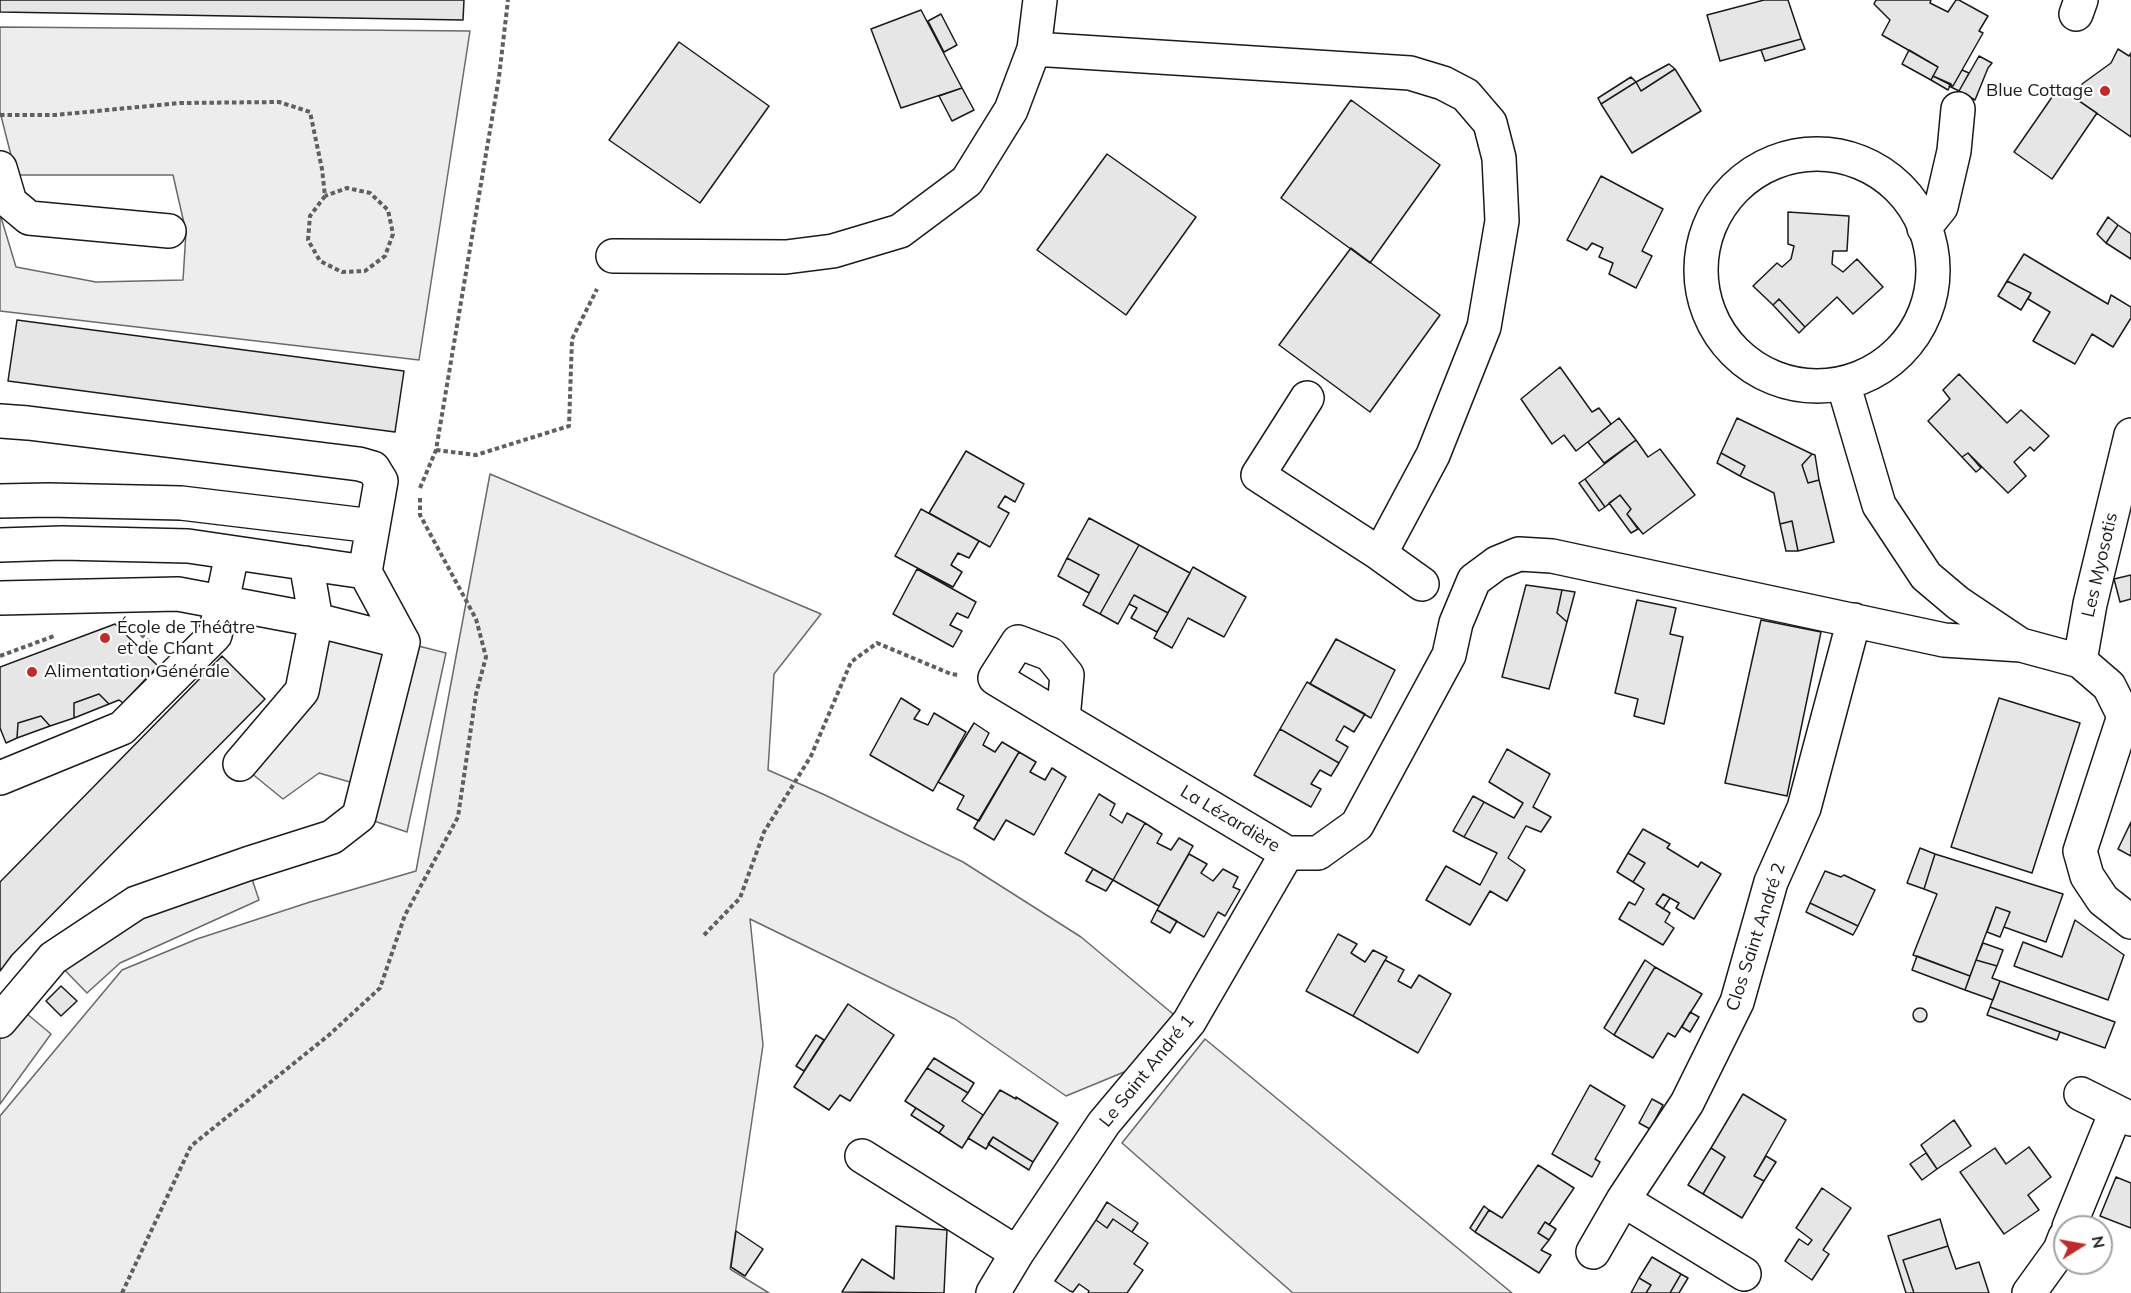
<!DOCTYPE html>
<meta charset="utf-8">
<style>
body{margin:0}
#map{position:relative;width:2131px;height:1293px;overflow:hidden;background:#fff;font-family:Mulish,sans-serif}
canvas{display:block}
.north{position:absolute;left:2053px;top:1215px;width:60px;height:60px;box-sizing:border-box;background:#fff;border:2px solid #a3a3a3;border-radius:50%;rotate:79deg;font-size:16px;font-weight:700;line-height:24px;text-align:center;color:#1a1a1a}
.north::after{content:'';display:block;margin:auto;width:21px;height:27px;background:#c62828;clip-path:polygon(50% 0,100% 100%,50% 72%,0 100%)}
</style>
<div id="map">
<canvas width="2131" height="1293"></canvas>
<div class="north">N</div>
</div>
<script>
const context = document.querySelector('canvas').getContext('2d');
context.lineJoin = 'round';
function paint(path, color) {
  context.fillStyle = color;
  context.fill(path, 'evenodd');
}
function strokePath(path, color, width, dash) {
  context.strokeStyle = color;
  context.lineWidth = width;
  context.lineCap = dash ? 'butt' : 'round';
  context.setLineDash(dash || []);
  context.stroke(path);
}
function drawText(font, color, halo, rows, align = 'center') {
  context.font = font + ' Mulish,sans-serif';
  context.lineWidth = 4.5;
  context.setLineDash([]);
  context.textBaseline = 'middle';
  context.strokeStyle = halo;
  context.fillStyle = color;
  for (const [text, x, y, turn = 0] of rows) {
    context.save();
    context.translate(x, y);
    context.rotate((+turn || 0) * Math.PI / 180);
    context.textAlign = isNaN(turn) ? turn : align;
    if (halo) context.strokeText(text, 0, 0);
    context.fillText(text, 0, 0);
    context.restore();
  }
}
const built = new Path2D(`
 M 0,27 L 470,31 L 419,360 L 0,311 L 0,214 L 16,267 L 96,282 L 183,280 L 186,232 L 173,175 L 16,175 L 0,112 Z
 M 490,474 L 821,614 L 774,674 L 768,770 L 825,795 L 963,862 L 1081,937 L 1179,1019 L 1129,1070 L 1066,1096 L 955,1019 L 750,919 L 763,1045 L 730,1269 L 769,1293 L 0,1293 L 0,1116 L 122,970 L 197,939 L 310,902 L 416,871 Z
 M 316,620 L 446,653 L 407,832 L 359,816 L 367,787 L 319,773 L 283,799 L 240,764 L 302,691 Z
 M 247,864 L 259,900 L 120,963 L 87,993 L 53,958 Z
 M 14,1003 L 51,1034 L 0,1104 L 0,1021 Z
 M 1205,1039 L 1512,1293 L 1293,1293 L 1122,1143 Z`);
const building = new Path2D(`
 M 0,0 L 464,0 L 463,20 L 0,12 Z
 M 1764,0 L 1788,0 L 1801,39 L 1720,61 L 1707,15 Z
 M 1876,0 L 1931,0 L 1930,3 L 1948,12 L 1956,0 L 1959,0 L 1988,16 L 1979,31 L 1983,33 L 1953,86 L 1933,76 L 1938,67 L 1882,35 L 1890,20 L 1874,4 Z
 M 921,10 L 962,88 L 901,108 L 871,29 Z
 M 941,14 L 957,45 L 944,52 L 928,21 Z
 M 1801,39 L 1805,49 L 1765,61 L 1761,50 Z
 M 679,42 L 769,106 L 700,203 L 609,140 Z
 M 2118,49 L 2129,56 L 2131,53 L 2131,137 L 2076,99 L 2082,84 L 2111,63 Z
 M 1909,50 L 1938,67 L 1931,80 L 1902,64 Z
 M 1979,56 L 1992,63 L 1988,68 L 1975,100 L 1959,91 Z
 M 1669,64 L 1675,69 L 1641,91 L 1636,82 Z
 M 1675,69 L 1701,111 L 1632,153 L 1601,104 L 1636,82 L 1641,91 Z
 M 1962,70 L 1969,73 L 1959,91 L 1949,86 L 1953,86 Z
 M 1933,76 L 1951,84 L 1948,90 L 1931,80 Z
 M 1631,77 L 1636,82 L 1601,104 L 1598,98 Z
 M 2059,87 L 2097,113 L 2052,179 L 2014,152 Z
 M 962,88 L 974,110 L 952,121 L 939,96 Z
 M 1351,100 L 1440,165 L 1370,263 L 1281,198 Z
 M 1107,154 L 1196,217 L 1126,315 L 1037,250 Z
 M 1601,176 L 1663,209 L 1642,251 L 1652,256 L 1636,288 L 1609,274 L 1613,263 L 1599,257 L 1603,248 L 1592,243 L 1587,250 L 1567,240 Z
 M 1788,212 L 1849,216 L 1847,251 L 1833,251 L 1832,264 L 1843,272 L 1857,259 L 1883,287 L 1853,314 L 1837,297 L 1805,327 L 1779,299 L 1773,305 L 1753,286 L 1777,263 L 1782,267 L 1791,259 L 1794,246 L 1788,244 Z
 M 2108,217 L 2118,225 L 2106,243 L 2097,234 Z
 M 2118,225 L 2131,234 L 2131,259 L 2106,243 Z
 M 1351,248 L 1440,315 L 1370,412 L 1279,345 Z
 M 2024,254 L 2108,304 L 2111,295 L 2131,307 L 2131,318 L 2113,347 L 2092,334 L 2075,364 L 2033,341 L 2050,312 L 2028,299 L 2031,293 L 2007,281 Z
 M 2007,281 L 2031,293 L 2021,310 L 1998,296 Z
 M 1779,299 L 1805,327 L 1799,333 L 1773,305 Z
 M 17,320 L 404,371 L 395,432 L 8,381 Z
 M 1560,367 L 1592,412 L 1599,408 L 1611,424 L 1576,451 L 1564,435 L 1552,444 L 1521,399 Z
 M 1959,374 L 2007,423 L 2021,410 L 2049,436 L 2034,451 L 2030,447 L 2014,462 L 2026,476 L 2008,493 L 1968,453 L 1962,457 L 1928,421 L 1950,399 L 1943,390 Z
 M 1619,418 L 1636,440 L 1604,463 L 1588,442 Z
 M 1737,418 L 1812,454 L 1802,465 L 1808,483 L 1819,480 L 1834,542 L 1798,551 L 1792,521 L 1780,524 L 1774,493 L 1740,476 L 1745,466 L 1721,453 Z
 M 1636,440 L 1648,457 L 1660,449 L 1695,495 L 1643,534 L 1627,514 L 1631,509 L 1620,495 L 1605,507 L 1585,479 Z
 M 966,451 L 1024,484 L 1015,502 L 1005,496 L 998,507 L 1009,513 L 990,547 L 929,513 Z
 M 1721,453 L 1745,466 L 1740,476 L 1717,463 Z
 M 1968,453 L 1981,468 L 1976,472 L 1962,457 Z
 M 1812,454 L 1815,455 L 1819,480 L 1808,483 L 1802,465 Z
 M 1585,479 L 1605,507 L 1599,511 L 1579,483 Z
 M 1620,495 L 1631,509 L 1627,514 L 1638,529 L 1631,533 L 1609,503 Z
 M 921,509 L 979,541 L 969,558 L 958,553 L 951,565 L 962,572 L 953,587 L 895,556 Z
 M 1089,518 L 1139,545 L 1100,614 L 1083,605 L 1099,575 L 1067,558 Z
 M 1792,521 L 1798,551 L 1786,551 L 1780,524 Z
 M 1139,545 L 1190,573 L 1168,613 L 1134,595 L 1118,624 L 1100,614 Z
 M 1067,558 L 1099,575 L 1089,593 L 1058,576 Z
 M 1193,567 L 1246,597 L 1224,637 L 1188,618 L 1172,648 L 1154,638 Z
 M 917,569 L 976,602 L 968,618 L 957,613 L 950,625 L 962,631 L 953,647 L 893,614 Z
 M 2131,575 L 2131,599 L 2120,602 L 2114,579 Z
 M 1526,585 L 1562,590 L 1557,613 L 1567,622 L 1549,689 L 1502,677 Z
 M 1562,590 L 1575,592 L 1567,622 L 1557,613 Z
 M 1134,595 L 1168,613 L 1157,632 L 1131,618 L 1137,608 L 1129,604 Z
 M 1637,600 L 1676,608 L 1670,634 L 1683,637 L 1664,724 L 1634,716 L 1638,699 L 1615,693 Z
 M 1761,620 L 1821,632 L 1787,796 L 1725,783 Z
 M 115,624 L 158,666 L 123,703 L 119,700 L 109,704 L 99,694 L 74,703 L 74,718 L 50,726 L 41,716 L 18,723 L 17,738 L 6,743 L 0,728 L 0,667 Z
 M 1336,639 L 1395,670 L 1371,718 L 1310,684 Z
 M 222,656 L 265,699 L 12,955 L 0,971 L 0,882 Z
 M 1307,682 L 1365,714 L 1354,732 L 1344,726 L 1336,740 L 1348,747 L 1339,763 L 1280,729 Z
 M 99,694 L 109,704 L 74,718 L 74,703 Z
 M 901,698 L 920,710 L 914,719 L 928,725 L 934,713 L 966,732 L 933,791 L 870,755 Z
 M 1999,698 L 2080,723 L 2032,873 L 1951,847 Z
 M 41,716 L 50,726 L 17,738 L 18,723 Z
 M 974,723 L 989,733 L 983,745 L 995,752 L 1002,742 L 1019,752 L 979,821 L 957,809 L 964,796 L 938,782 Z
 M 1280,729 L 1339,763 L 1331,776 L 1320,770 L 1311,784 L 1321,789 L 1311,807 L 1254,775 Z
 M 1507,749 L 1550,774 L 1533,807 L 1551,817 L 1541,832 L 1526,826 L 1508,858 L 1525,870 L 1507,901 L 1490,891 L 1470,925 L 1426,900 L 1446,866 L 1480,885 L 1497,853 L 1464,837 L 1484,802 L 1514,818 L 1523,803 L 1489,782 Z
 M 1019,752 L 1036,762 L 1030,772 L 1045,780 L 1052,768 L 1066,777 L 1034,835 L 1006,820 L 994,840 L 974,828 Z
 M 1099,794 L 1115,804 L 1110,815 L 1122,823 L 1127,813 L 1145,823 L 1113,880 L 1065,853 Z
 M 1473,796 L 1484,802 L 1464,837 L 1453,831 Z
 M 2131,822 L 2131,856 L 2118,849 Z
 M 1145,823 L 1162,834 L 1157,843 L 1171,850 L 1179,838 L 1193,846 L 1159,906 L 1113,880 Z
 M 1643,829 L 1670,844 L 1667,848 L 1698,867 L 1701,862 L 1721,874 L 1694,919 L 1676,908 L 1679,903 L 1663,894 L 1656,904 L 1670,913 L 1665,922 L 1674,928 L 1663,945 L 1619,919 L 1629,902 L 1635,905 L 1644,889 L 1633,882 L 1645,863 L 1628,853 Z
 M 1920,848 L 1935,854 L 1924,889 L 1907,883 Z
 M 1628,853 L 1645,863 L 1633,882 L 1617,872 Z
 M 1189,854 L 1207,864 L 1201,873 L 1213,881 L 1223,869 L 1238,877 L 1233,887 L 1240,890 L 1225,916 L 1218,912 L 1204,937 L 1157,910 Z
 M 1935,854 L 2063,894 L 2046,942 L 2004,927 L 2010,912 L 1996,907 L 1970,976 L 1913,955 L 1937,894 L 1924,889 Z
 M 1093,869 L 1113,880 L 1106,891 L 1086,881 Z
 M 1825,871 L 1841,877 L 1844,875 L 1875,890 L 1858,926 L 1810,903 Z
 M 1663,894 L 1670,898 L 1663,909 L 1656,904 Z
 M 1810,903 L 1858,926 L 1853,935 L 1806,912 Z
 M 1996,907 L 2010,912 L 2000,937 L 1987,932 Z
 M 1157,910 L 1177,921 L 1170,933 L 1151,922 Z
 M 2075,920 L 2124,955 L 2108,1000 L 2014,966 L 2023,942 L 2062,957 Z
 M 1338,934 L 1357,944 L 1351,953 L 1365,962 L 1373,950 L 1387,957 L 1353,1016 L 1306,991 Z
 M 1983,943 L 2003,950 L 1997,966 L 1976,960 Z
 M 1917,956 L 1970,976 L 1965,990 L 1912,970 Z
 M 1385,960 L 1404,970 L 1398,981 L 1411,988 L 1419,975 L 1451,994 L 1418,1053 L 1353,1016 Z
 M 1645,960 L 1655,967 L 1614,1035 L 1604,1028 Z
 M 1976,960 L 1997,966 L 1992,978 L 2000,981 L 1993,1000 L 1965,990 Z
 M 1655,967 L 1702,994 L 1675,1037 L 1668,1033 L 1653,1058 L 1614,1035 Z
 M 2000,981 L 2115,1022 L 2105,1048 L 1990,1007 Z
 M 61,986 L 77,1001 L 61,1016 L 46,1001 Z
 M 848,1004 L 894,1035 L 850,1101 L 840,1095 L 829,1110 L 794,1087 Z
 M 1990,1007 L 2060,1032 L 2057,1040 L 1987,1015 Z
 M1913 1015a7 7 0 1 1 14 0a7 7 0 1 1-14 0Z
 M 1690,1012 L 1699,1017 L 1690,1032 L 1682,1027 Z
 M 816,1035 L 824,1040 L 804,1071 L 796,1066 Z
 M 934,1058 L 974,1083 L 968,1093 L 927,1068 Z
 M 927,1068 L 968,1093 L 962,1101 L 983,1115 L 962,1148 L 939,1133 L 944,1126 L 905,1101 Z
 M 1590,1085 L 1625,1106 L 1595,1159 L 1600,1162 L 1592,1177 L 1552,1154 Z
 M 1000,1090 L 1016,1099 L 1016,1097 L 1058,1123 L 1033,1162 L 993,1137 L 986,1149 L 968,1138 Z
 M 1743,1094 L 1786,1120 L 1754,1176 L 1764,1181 L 1742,1218 L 1703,1194 L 1725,1157 L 1711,1148 Z
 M 1652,1099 L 1663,1105 L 1650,1129 L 1639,1123 Z
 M 916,1108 L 944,1126 L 939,1133 L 911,1115 Z
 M 1954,1120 L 1971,1146 L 1937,1169 L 1921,1145 Z
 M 993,1137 L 1033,1162 L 1029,1170 L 988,1144 Z
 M 2029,1147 L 2051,1177 L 2028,1195 L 2039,1210 L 2004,1234 L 1960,1172 L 1995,1148 L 2006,1164 Z
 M 1711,1148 L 1725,1157 L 1703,1194 L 1688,1185 Z
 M 1926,1153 L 1937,1169 L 1922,1180 L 1910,1164 Z
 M 1766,1156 L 1776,1162 L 1764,1181 L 1754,1176 Z
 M 1538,1165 L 1574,1188 L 1549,1225 L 1545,1222 L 1538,1233 L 1549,1240 L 1541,1250 L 1551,1255 L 1539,1273 L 1475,1232 L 1489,1210 L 1502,1218 Z
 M 2116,1177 L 2131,1183 L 2131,1228 L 2100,1216 Z
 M 1822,1188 L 1851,1208 L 1823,1250 L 1829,1254 L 1812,1280 L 1785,1261 L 1799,1239 L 1808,1245 L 1812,1240 L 1796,1228 Z
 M 1107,1202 L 1138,1223 L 1132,1232 L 1113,1219 L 1107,1228 L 1096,1220 Z
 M 1484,1206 L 1489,1210 L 1475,1232 L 1470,1228 Z
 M 1113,1219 L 1148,1243 L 1134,1264 L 1143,1270 L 1127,1293 L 1088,1293 L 1089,1291 L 1079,1284 L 1073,1292 L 1070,1291 L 1055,1281 L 1096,1220 L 1107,1228 Z
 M 1940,1219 L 1948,1246 L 1903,1260 L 1914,1293 L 1906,1293 L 1888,1236 Z
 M 1545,1222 L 1556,1229 L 1549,1240 L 1538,1233 Z
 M 896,1226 L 947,1230 L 944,1293 L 842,1292 L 862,1259 L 894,1279 Z
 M 736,1231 L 763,1249 L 745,1276 L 731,1267 Z
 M 1948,1246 L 1956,1269 L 1979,1262 L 1989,1293 L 1914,1293 L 1903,1260 Z
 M 1652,1257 L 1681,1274 L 1670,1293 L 1646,1293 L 1651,1285 L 1639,1278 Z
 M 1681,1274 L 1688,1278 L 1679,1293 L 1670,1293 Z
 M 1639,1278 L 1651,1285 L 1646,1293 L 1631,1293 Z`);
const path = new Path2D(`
 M 0,115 L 55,115 L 180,103 L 279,102 L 310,112 L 322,169 L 325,196 L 310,216 L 308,240 L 320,261 L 342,272 L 365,271 L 385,256 L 393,234 L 388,210 L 370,193 L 347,188 L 325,196
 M 436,450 L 476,455 L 569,426 L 572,339 L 597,289
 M 420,488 L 436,450 L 499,77 L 508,0
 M 141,634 L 153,646
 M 0,656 L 54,636
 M 704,935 L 740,898 L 764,832 L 811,756 L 851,662 L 877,643 L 951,674 L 959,675
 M 122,1293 L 191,1146 L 329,1035 L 380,988 L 405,915 L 458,817 L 476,694 L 486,657 L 476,619 L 420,515 L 420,495`);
const minor = new Path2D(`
 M 2076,14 L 2081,0
 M 1034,49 L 1410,73 L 1443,83 L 1466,95 L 1490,123 L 1499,158 L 1502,221 L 1484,327 L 1433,455 L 1380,554
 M1701 270a116 116 0 1 1 232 0a116 116 0 1 1-232 0Z
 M 0,168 L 10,202 L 29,218 L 169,231
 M 1924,228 L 1941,207 L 1954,151 L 1958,109
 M 613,256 L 786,257 L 833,251 L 900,231 L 967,181 L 1011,110 L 1034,49 L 1040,0
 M 1843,383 L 1879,505 L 1926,576 L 1958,603 L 2019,644
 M 1307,398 L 1258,475 L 1380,554 L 1422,584
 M 0,421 L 28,423 L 359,464 L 373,468 L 381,481 L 365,572
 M 0,501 L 48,500 L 181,503 L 373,526
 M 0,545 L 62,543 L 188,546 L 365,572
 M 0,598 L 178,594 L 316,620 L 403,642
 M 2080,661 L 2090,604 L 2131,435
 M 2124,716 L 2080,851 L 2087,876 L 2103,900 L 2131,922
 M 1063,719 L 995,678 L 1018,642 L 1050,654 L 1067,675 L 1063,719 L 1287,853 L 1318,853 L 1357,825 L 1449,655 L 1456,623 L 1474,580 L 1497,563 L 1519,554 L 1552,556 L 1944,640 L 2021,645 L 2080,661 L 2109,686 L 2124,716 L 2131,722
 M 240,764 L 302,691 L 316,620 L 306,563
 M 0,778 L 122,728 L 215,635 L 232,554
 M 0,1021 L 53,958 L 136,903 L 247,864 L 332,837 L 359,816 L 403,642 L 365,572
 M 2081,1094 L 2131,1119
 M 862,1156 L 1017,1253
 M 1623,1200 L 1744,1274
 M 2069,1227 L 2116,1112
 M 1593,1252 L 1623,1200 L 1687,1103 L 1737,1002 L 1771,882 L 1804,808 L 1854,620
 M 993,1293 L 1017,1253 L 1104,1123 L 1189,1022 L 1287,853
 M 2029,1293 L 2060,1250 L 2065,1237`);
const markers = [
 [2105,91,6,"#c62828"],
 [105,638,6,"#c62828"],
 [32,672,6,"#c62828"]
];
const poiNames = [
 ["Blue Cottage",2093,91,"right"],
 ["École de Théâtre",117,628],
 ["et de Chant",117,649],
 ["Alimentation Générale",44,672]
];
const streetNames = [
 ["Les Myosotis",2100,565,-77],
 ["La Lézardière",1230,819,31],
 ["Clos Saint André 2",1756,937,-72],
 ["Le Saint André 1",1147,1071,-51]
];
paint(built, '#ededed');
strokePath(built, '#6a6a6a', 1.5);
paint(building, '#e6e6e6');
strokePath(building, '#1a1a1a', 1.5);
strokePath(minor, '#1a1a1a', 36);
strokePath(path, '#5f5f5f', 4, [4.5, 3]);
strokePath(minor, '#fff', 33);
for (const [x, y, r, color] of markers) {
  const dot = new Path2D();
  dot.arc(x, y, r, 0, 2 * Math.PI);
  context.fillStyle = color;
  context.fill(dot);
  strokePath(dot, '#fff', 2);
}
drawText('18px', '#1a1a1a', '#fff', poiNames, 'left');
drawText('18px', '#1a1a1a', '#fff', streetNames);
</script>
